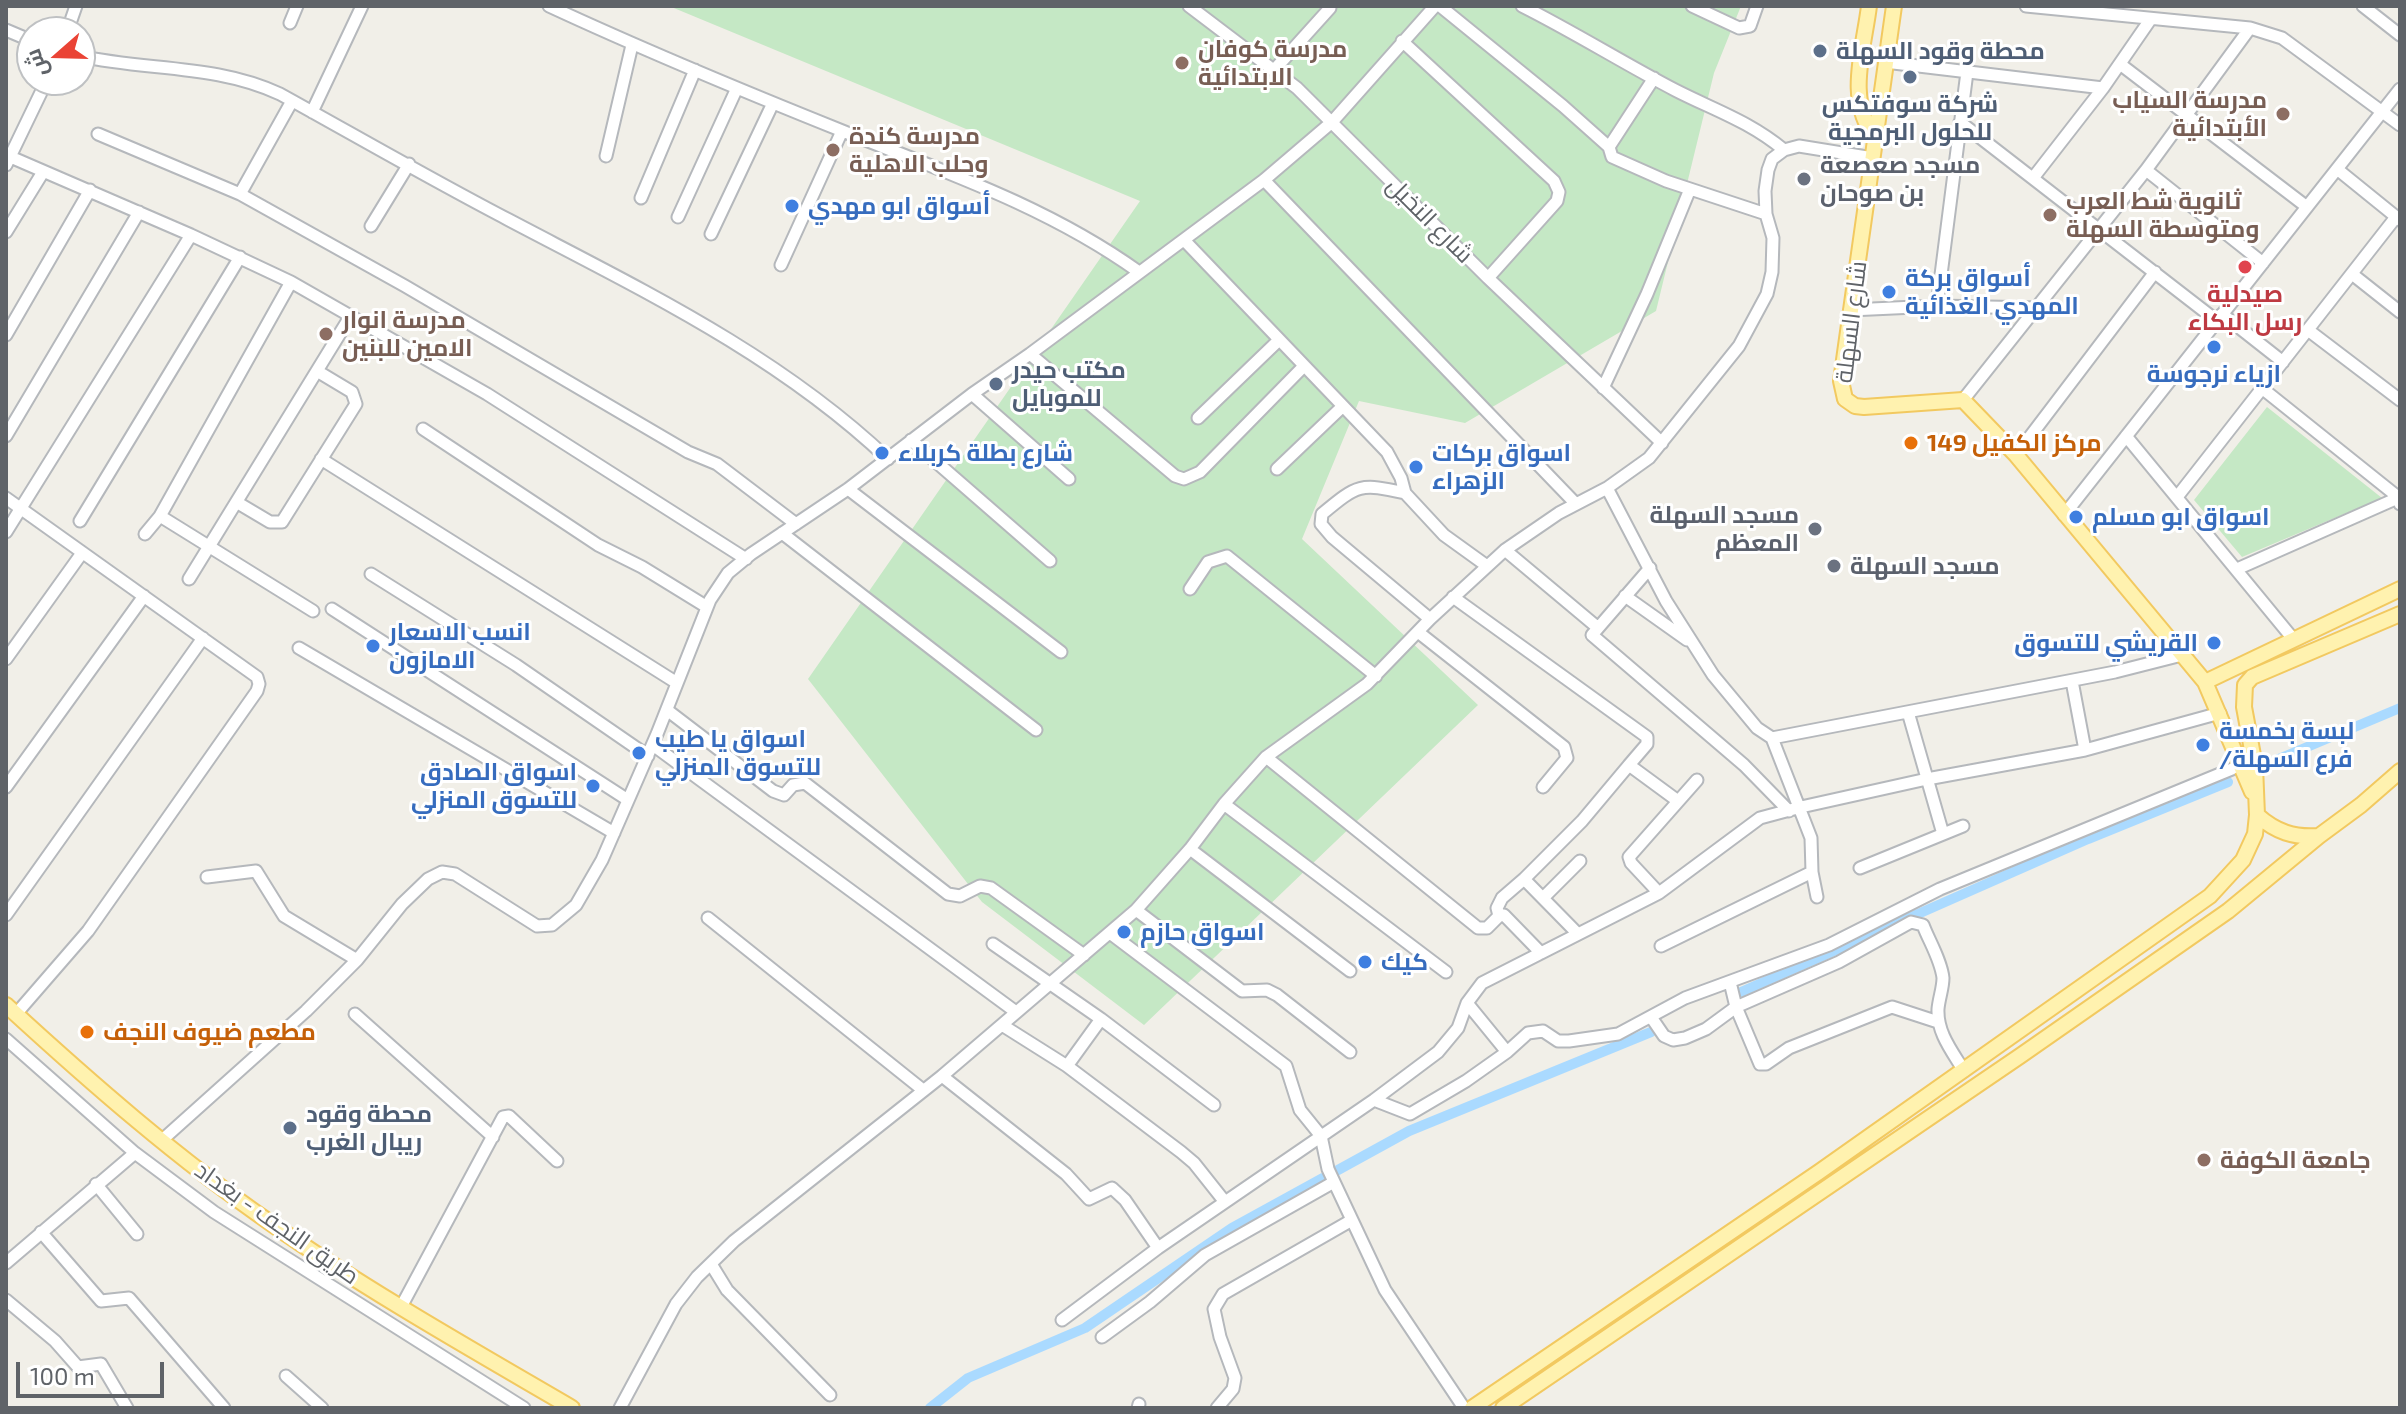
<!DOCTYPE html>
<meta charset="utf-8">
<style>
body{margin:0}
#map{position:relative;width:2406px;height:1414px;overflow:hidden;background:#f1efe8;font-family:"Exo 2",Cairo,sans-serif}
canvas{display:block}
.frame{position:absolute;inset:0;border:8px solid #5f6368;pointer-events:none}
.north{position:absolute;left:16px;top:16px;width:80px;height:80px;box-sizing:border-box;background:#fff;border:2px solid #bfc1c3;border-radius:50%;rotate:250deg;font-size:22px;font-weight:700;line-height:32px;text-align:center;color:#5f6368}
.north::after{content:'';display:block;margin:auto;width:28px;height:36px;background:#ea4335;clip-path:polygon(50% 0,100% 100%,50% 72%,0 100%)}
.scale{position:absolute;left:16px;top:1362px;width:148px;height:36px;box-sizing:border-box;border:4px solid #5f6368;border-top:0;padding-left:10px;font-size:24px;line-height:28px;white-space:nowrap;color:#5f6368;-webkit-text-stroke:6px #fff;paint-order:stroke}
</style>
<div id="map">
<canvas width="2406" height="1414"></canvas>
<div class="frame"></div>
<div class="north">ش</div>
<div class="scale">100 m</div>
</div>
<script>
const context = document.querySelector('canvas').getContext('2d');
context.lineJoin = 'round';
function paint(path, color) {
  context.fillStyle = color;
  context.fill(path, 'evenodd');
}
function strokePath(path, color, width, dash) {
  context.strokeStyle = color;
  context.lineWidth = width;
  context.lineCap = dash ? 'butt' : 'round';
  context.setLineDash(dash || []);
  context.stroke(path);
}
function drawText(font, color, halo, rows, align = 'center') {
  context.font = font + ' "Exo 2",Cairo,sans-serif';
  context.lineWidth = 6;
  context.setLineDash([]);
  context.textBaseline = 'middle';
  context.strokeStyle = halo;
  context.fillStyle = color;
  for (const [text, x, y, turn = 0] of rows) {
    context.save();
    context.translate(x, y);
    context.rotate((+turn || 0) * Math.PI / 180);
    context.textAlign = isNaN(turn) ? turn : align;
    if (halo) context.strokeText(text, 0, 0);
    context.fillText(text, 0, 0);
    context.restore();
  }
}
const green = new Path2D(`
 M 669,6 L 1741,6 L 1714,73 L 1656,311 L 1465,423 L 1359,401 L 1302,539 L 1478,705 L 1144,1025 L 982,902 L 808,679 L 1140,201 Z
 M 2267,407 L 2382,498 L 2242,557 L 2194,500 Z`);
const canal = new Path2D(`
 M 2269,763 L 2400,708
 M 1741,992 L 2088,839 L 2228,782
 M 1338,1170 L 1409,1131 L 1651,1032
 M 930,1408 L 968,1378 L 1085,1328 L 1232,1228 L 1323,1178`);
const minor = new Path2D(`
 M 549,6 C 646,51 745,92 845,132 C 946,172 1050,208 1139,272
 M 1189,6 L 1297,88 L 1488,278 L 1662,443
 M 1440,6 L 1563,106 L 1609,147 L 1612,157 L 1666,181 L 1766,214
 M 1522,6 C 1574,32 1623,63 1675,90 C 1714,110 1749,121 1784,150
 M 1692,6 L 1739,28 L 1750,26 L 1757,6
 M 2026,6 L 2250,28 L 2282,38 L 2400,125
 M 2363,6 L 2400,35
 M 290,23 L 297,6
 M 6,30 L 32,41
 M 67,32 L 76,6
 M 1402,41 L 1554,181 L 1559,192 L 1557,201 L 1488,278
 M 80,56 C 147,71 216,64 280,94 C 356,136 432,180 509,220 C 642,290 777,354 888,459
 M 1885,62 L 2103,88
 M 2120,64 L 2307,207
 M 1275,69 L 1330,8
 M 312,112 L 362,6
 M 1960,122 L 2217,321
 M 98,134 L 240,194 L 405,286 L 688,452 L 717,464 L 796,524
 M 1609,147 L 1654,78
 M 6,155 L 191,235 L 291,282 L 487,394 L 746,559
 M 606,156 L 632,45
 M 6,165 L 47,80
 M 2337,169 L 2400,220
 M 2146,170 L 2263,263
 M 2033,178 L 2103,88 L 2150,20
 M 1264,180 L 1576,504
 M 240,194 L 292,101
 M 641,198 L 695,70
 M 678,217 L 737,88
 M 371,226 L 409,164
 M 6,232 L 43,172
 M 711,234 L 773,103
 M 1184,240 L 1387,452 L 1401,478 L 1405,493 L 1444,535 L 1487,566
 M 781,265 L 842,131
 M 2352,274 L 2400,312
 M 1937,306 L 1967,72
 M 1850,310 L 1937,306 L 2039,308
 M 2222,314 L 2283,362
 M 2308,330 L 2400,400
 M 6,335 L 90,190
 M 1030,354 L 1175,476 L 1184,479 L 1200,472 L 1304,366
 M 1603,388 L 1647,294 L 1690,189
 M 2263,389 L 2398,497 L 2400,504
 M 972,394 L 1069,479
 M 1963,400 L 2146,170 L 2250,28
 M 1198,418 L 1279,340
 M 423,429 L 598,545 L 642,567 L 707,607
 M 6,436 L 139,212
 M 2126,436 L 2294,640
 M 911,440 L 1050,561
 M 2016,455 L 2155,272
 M 321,459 L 677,683
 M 1277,469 L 1342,407
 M 1607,488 L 1666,601 L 1713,675 L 1757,728 L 1772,738 L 1811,838 L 1812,872 L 1817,897
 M 848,489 L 1061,652
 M 1405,493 C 1360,483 1358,484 1322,514 L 1321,524 L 1332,537 L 1430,619
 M 2177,497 L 2396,217
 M 6,498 L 257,677 L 259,684 L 257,691 L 88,931 L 16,1014
 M 238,503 L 270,522 L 282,522 L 356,404 L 352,392 L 317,371
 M 2064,515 L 2400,89
 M 160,516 L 313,611
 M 80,521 L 240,257
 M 6,532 L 191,235
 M 782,533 L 1036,730
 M 145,534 L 160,516 L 291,282
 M 1505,550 L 1597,627
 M 1650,568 L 1592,635 L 1744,765 L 1789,811
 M 2237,569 L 2400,497
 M 371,574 L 516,665 L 648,756
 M 189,579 L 350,317
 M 1190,589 L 1208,562 L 1227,556 L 1376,676
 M 1625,596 L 1687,640
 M 1453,597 L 1647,737 L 1647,744 L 1629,765 L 1678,801
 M 332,609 L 628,800
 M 1418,632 L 1564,747 L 1567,758 L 1543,787
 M 299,648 L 614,833
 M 6,659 L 82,553
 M 2072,681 L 2085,750
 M 667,710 L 773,791 L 784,795 L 793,785 L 805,783 L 948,894 L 960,896 L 980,886 L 991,888 L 1084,955
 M 1908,712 L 1943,834
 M 1772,738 L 2115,672 L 2182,655
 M 653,745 L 1016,1012
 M 1266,757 L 1478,928 L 1487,928 L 1499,916 L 1504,915 L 1541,953
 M 6,787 L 144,596
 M 1224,804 L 1446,972
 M 1190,849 L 1350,971
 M 1860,868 L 1963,826
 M 207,877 L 256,871 L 284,916 L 357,960
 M 1524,879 L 1578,934
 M 1659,893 L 1631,863 L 1629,857 L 1697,780
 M 1543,898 L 1580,861
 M 1136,910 L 1242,991 L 1267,990 L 1277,995 L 1350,1052
 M 6,915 L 203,638
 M 1499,916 L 1497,908 L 1502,898 L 1524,879 L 1582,821 L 1629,765
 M 708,918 L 923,1090
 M 1110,933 L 1286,1066 L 1300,1110 L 1321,1136 L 1328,1169 L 1385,1290 L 1464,1408
 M 993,944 L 1101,1019 L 1214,1105
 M 1661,946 L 1812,872
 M 1730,982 L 1736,1007 L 1760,1064 L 1766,1064 L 1789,1048 L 1892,1007 L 1938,1022
 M 1467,1003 L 1507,1052
 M 355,1014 L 493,1137
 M 1651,1017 L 1664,1036 L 1673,1040 L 1685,1038 L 1706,1029 L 1736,1007 L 1839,962 L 1911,922 L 1923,925 C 1929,941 1941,960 1943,978 C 1943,988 1939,998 1938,1009 C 1937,1033 1952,1051 1964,1071
 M 1002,1025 L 1067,1066 L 1181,1152 L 1194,1163 L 1225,1202
 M 6,1039 L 135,1153 L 214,1212 L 524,1408
 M 1067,1066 L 1101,1019
 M 942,1076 L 1066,1174 L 1089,1199 L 1112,1188 L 1125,1200 L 1158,1248
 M 1374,1100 L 1410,1114 L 1466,1081 L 1507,1052 L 1528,1033 L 1543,1031 L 1558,1041 L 1569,1041 L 1618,1034 L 1685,998 L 1829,945 L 1940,889 L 2232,769
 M 161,1141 L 306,1011 L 357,960 L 402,904 L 428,879 L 442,872 L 455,874 L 537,926 L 552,925 L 576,905 L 602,860 L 657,734 L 710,600 L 728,573 L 751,554 L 848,489 L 972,394 L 1030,354 L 1264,180 L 1332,122 L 1435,6
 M 96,1184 L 137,1234
 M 41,1232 L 101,1301 L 129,1298 L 224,1408
 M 6,1263 L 135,1153
 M 711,1264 L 727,1290 L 830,1395
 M 6,1300 L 55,1341 L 78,1367 L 101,1364 L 127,1408
 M 401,1307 L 503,1117 L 509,1116 L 557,1161
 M 1062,1320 L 1158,1248 L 1374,1100 L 1438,1052 L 1458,1028 L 1467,1003 L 1482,983 L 1659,893 L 1760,818 L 1801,807 L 1927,779 L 2085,750 L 2220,713
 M 1102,1337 L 1150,1302 L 1205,1255 L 1334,1182
 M 286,1376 L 322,1408
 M 620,1408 L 676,1304 L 697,1277 L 734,1241 L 942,1076 L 1136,910 L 1190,849 L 1224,804 L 1266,757 L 1367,684 L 1430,619 L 1505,550 L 1559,513 L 1607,488 L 1649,458 L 1739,346 L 1767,294 L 1772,272 L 1773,238 L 1766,214 L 1765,191 L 1768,170 L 1772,159 L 1784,150 L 1799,146 L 1873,158
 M 1138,1408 L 1139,1404
 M 1217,1408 L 1233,1389 L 1235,1378 L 1220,1337 L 1214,1309 L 1223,1294 L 1352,1220`);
const major = new Path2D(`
 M 1869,6 C 1864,48 1845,102 1876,138
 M 1894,6 L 1841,381 L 1845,399 L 1855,406 L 1864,407 L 1963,400 L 2016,455 L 2205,682
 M 2252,792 L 2205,682 L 2400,589
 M 2257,815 C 2276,832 2294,838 2319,836
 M 6,1005 C 91,1083 178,1159 272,1224 C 368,1291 471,1349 572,1408
 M 1472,1408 L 1819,1172 L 2210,896 L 2243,860 L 2255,834 L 2257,815 L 2255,766 L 2244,707 L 2245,685 L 2252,677 L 2400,614
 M 1503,1408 L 2020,1056 L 2228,911 L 2319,836 L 2361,805 L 2400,771`);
const markers = [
 [1820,51,8,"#5c6f8a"],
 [1182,63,8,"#8d6e63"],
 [1910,77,8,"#5c6f8a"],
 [2283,114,8,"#8d6e63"],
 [833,150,8,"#8d6e63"],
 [1804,179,8,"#6b7280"],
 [792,206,8,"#3f7fe0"],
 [2050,215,8,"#8d6e63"],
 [2245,267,8,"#e0444e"],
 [1889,292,8,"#3f7fe0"],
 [326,334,8,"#8d6e63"],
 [2214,347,8,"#3f7fe0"],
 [996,384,8,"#5c6f8a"],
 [1911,443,8,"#e8710a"],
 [882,453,8,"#3f7fe0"],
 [1416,467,8,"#3f7fe0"],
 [2076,517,8,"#3f7fe0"],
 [1815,529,8,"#6b7280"],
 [1834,566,8,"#6b7280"],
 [2214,643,8,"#3f7fe0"],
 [373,646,8,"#3f7fe0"],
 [2203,745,8,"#3f7fe0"],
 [639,753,8,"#3f7fe0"],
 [593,786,8,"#3f7fe0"],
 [1124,932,8,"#3f7fe0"],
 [1365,962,8,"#3f7fe0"],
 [87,1032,8,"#e8710a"],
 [290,1128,8,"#5c6f8a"],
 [2204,1160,8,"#8d6e63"]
];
const educationNames = [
 ["مدرسة كوفان",1198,49],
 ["الابتدائية",1198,77],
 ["مدرسة السياب",2267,100,"right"],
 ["الأبتدائية",2267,128,"right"],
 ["مدرسة كندة",849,136],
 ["وحلب الاهلية",849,164],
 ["ثانوية شط العرب",2066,201],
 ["ومتوسطة السهلة",2066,229],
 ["مدرسة انوار",342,320],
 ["الامين للبنين",342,348],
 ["جامعة الكوفة",2220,1160]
];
const serviceNames = [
 ["محطة وقود السهلة",1836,51],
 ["شركة سوفتكس",1910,104,"center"],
 ["للحلول البرمجية",1910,132,"center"],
 ["مكتب حيدر",1012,370],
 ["للموبايل",1012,398],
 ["محطة وقود",306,1114],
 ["ريبال الغرب",306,1142]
];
const worshipNames = [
 ["مسجد صعصعة",1820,165],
 ["بن صوحان",1820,193],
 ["مسجد السهلة",1799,515,"right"],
 ["المعظم",1799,543,"right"],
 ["مسجد السهلة",1850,566]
];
const shopNames = [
 ["أسواق ابو مهدي",808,206],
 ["أسواق بركة",1905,278],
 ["المهدي الغذائية",1905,306],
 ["ازياء نرجوسة",2214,374,"center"],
 ["شارع بطلة كربلاء",898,453],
 ["اسواق بركات",1432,453],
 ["الزهراء",1432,481],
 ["اسواق ابو مسلم",2092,517],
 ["انسب الاسعار",389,632],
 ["الامازون",389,660],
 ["القريشي للتسوق",2198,643,"right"],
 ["لبسة بخمسة",2219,731],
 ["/فرع السهلة",2219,759],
 ["اسواق يا طيب",655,739],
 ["للتسوق المنزلي",655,767],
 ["اسواق الصادق",577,772,"right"],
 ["للتسوق المنزلي",577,800,"right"],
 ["اسواق حازم",1140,932],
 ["كيك",1381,962]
];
const streetNames = [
 ["شارع النخيل",1430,220,45],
 ["شارع السهلة",1851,322,-83],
 ["طريق النجف - بغداد",277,1223,35]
];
const healthNames = [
 ["صيدلية",2245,294],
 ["رسل البكاء",2245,322]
];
const foodNames = [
 ["مركز الكفيل 149",1927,443],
 ["مطعم ضيوف النجف",103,1032]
];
paint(green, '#c5e8c5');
strokePath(canal, '#aadaff', 10);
strokePath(minor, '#b5b8bc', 15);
strokePath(major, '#f2c960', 18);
strokePath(minor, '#fff', 11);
strokePath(major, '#fff2af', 14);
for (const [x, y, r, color] of markers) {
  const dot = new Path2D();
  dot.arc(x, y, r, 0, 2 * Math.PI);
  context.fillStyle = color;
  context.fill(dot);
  strokePath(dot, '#fff', 3);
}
drawText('bold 24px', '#785e54', '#fff', educationNames, 'left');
drawText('bold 24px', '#4e5e75', '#fff', serviceNames, 'left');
drawText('bold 24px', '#5b616d', '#fff', worshipNames, 'left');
drawText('bold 24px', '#366cbe', '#fff', shopNames, 'left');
drawText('24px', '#5f6368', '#fff', streetNames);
drawText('bold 24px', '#be3a42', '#fff', healthNames);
drawText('bold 24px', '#c56008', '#fff', foodNames, 'left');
</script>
